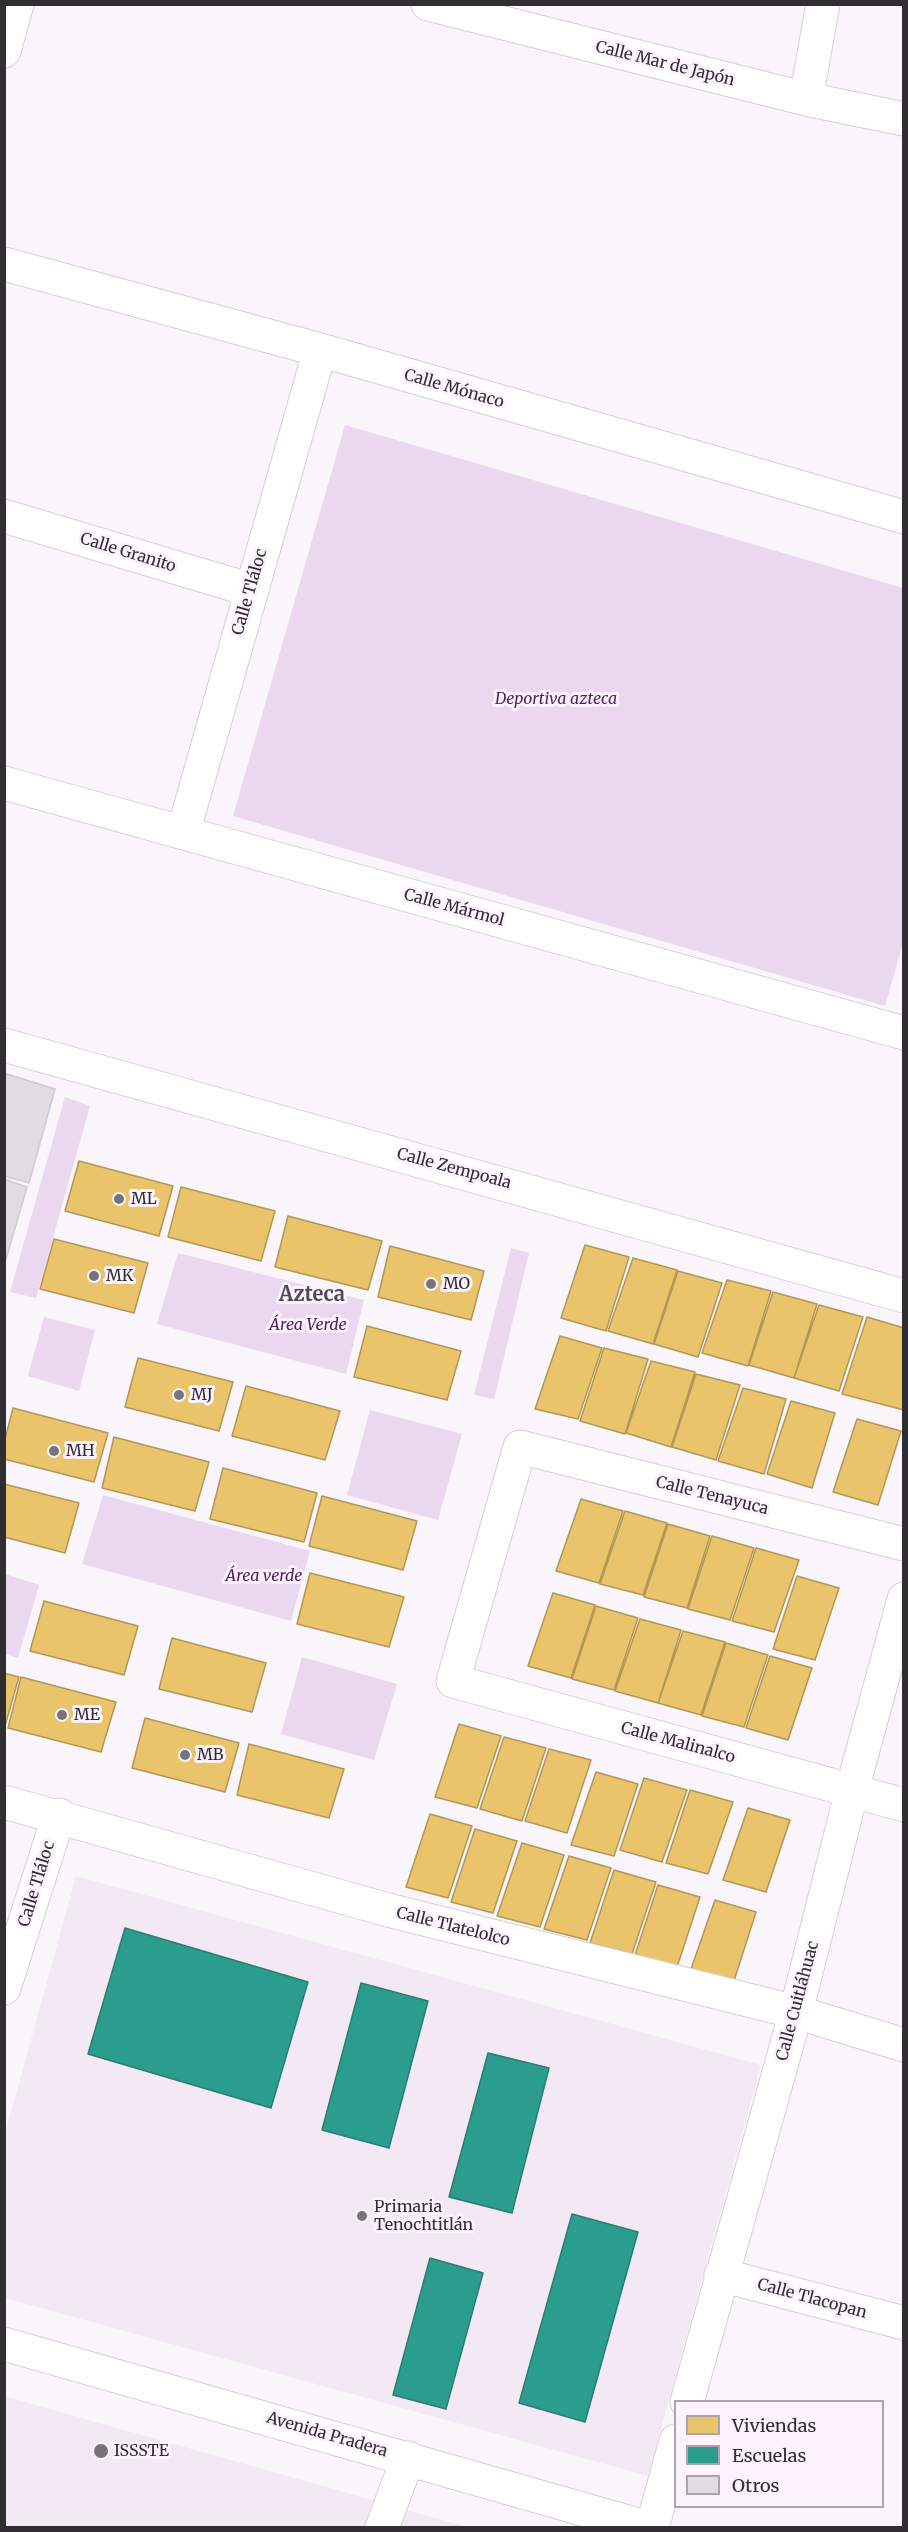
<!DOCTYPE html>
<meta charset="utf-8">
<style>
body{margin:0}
#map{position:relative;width:908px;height:2532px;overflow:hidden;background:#faf5fb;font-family:Merriweather,serif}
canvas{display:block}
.frame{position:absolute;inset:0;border:6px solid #312e32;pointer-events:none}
.legend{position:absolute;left:674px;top:2400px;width:210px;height:108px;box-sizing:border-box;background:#fcf2fe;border:2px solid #aba4ac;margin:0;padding:8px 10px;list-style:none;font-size:18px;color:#312e32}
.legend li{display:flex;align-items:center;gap:12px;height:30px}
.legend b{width:30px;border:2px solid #aba4ac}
</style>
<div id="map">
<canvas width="908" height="2532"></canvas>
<div class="frame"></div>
<ul class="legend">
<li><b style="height:16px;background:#e9c46a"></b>Viviendas</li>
<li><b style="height:16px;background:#2a9d8f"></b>Escuelas</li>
<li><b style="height:16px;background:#e0dce1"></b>Otros</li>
</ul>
</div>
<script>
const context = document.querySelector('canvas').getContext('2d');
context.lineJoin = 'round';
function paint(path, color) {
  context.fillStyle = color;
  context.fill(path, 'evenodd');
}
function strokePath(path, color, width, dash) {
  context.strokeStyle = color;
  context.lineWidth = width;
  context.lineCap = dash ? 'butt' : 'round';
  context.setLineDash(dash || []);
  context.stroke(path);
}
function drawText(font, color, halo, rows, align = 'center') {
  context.font = font + ' Merriweather,serif';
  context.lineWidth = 6;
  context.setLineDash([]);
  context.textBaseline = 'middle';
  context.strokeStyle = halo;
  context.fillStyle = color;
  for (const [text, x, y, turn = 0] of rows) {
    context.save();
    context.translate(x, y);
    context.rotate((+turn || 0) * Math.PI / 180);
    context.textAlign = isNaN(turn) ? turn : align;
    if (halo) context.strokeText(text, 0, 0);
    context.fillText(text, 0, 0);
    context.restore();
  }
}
const built = new Path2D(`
 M 76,1876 L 761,2065 L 648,2476 L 5,2298 L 5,2134 Z
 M 4,2396 L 401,2508 L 466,2527 L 5,2527 Z`);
const green = new Path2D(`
 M 345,425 L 903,588 L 904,940 L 885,1006 L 233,816 Z
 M 65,1097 L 90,1106 L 36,1298 L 10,1292 Z
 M 511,1248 L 529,1253 L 494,1399 L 474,1395 Z
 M 178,1253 L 364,1300 L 346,1374 L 157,1324 Z
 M 44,1317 L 95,1330 L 79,1391 L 28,1376 Z
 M 370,1410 L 462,1434 L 438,1520 L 347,1495 Z
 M 103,1495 L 310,1551 L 291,1621 L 82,1564 Z
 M 5,1574 L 39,1585 L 18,1658 L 5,1654 Z
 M 302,1657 L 397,1684 L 374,1760 L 281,1734 Z`);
const homes = new Path2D(`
 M 79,1161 L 173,1186 L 159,1236 L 65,1211 Z
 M 181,1187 L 275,1211 L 261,1261 L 168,1237 Z
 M 288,1216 L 382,1241 L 368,1290 L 275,1267 Z
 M 54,1239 L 148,1263 L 134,1313 L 40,1289 Z
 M 585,1245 L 629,1257 L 606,1331 L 561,1318 Z
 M 390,1246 L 484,1271 L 471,1320 L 378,1297 Z
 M 633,1258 L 677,1270 L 653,1344 L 608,1331 Z
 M 678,1271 L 722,1283 L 698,1357 L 654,1344 Z
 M 727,1280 L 771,1291 L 748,1366 L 702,1353 Z
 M 773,1292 L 817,1304 L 794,1378 L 749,1365 Z
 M 819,1305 L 863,1317 L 839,1391 L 794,1378 Z
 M 867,1317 L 904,1328 L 904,1410 L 842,1394 Z
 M 367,1326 L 461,1351 L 447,1400 L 354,1377 Z
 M 560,1336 L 602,1348 L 578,1419 L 535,1409 Z
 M 604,1348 L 648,1359 L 625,1434 L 580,1421 Z
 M 138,1358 L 233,1382 L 219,1431 L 125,1407 Z
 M 651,1361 L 695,1372 L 671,1447 L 626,1433 Z
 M 696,1374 L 740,1385 L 716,1460 L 672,1447 Z
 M 246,1386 L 340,1411 L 325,1460 L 232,1436 Z
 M 743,1388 L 786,1399 L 764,1474 L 718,1461 Z
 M 791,1401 L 835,1413 L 812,1488 L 767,1474 Z
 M 13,1408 L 108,1433 L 94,1482 L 4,1459 L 4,1443 Z
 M 857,1419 L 901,1431 L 878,1505 L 833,1492 Z
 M 114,1437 L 209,1462 L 195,1511 L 102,1488 Z
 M 223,1468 L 317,1493 L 304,1542 L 210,1519 Z
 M 4,1484 L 79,1503 L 65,1553 L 4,1537 Z
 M 322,1496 L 417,1521 L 403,1570 L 309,1546 Z
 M 581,1499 L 623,1511 L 599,1583 L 556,1571 Z
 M 625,1511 L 667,1523 L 643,1595 L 600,1584 Z
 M 668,1524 L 710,1536 L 687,1608 L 644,1597 Z
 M 712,1536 L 754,1548 L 730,1620 L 688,1609 Z
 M 756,1548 L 799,1560 L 774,1632 L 732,1621 Z
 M 310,1573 L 404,1597 L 389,1647 L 297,1624 Z
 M 797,1576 L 839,1588 L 815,1660 L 773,1649 Z
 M 553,1593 L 595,1605 L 571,1678 L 528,1666 Z
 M 44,1601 L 138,1626 L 124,1675 L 30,1651 Z
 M 596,1606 L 638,1618 L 614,1690 L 572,1679 Z
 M 640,1619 L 681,1630 L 658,1703 L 615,1691 Z
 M 683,1631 L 725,1642 L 701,1715 L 658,1703 Z
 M 172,1638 L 266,1663 L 252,1712 L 159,1689 Z
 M 726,1643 L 768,1655 L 744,1727 L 702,1716 Z
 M 770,1656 L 812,1668 L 788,1740 L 746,1728 Z
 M 4,1673 L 19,1677 L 5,1726 L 4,1726 Z
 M 21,1677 L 116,1702 L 101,1752 L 8,1728 Z
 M 145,1718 L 239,1743 L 225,1792 L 132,1768 Z
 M 459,1724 L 501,1736 L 477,1808 L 435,1797 Z
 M 504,1737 L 546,1748 L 522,1821 L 480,1809 Z
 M 249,1744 L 344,1769 L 329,1818 L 237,1795 Z
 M 549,1749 L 591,1760 L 567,1833 L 525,1821 Z
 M 596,1772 L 638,1784 L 614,1856 L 571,1845 Z
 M 644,1778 L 687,1790 L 662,1862 L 620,1850 Z
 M 690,1790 L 733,1802 L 708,1874 L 666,1863 Z
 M 748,1808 L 790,1820 L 766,1892 L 723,1880 Z
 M 430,1814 L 472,1826 L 448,1898 L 406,1887 Z
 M 475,1829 L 517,1841 L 493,1913 L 451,1902 Z
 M 522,1843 L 564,1855 L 540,1927 L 497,1916 Z
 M 569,1856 L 611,1868 L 587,1940 L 544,1929 Z
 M 614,1870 L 656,1882 L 632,1954 L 590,1943 Z
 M 658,1885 L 700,1897 L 676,1970 L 634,1958 Z
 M 715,1900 L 756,1912 L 733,1984 L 690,1972 Z`);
const schools = new Path2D(`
 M 125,1928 L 308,1982 L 271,2108 L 88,2054 Z
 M 361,1983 L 428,2001 L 389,2148 L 322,2130 Z
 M 488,2053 L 549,2068 L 512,2213 L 449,2197 Z
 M 572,2214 L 638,2232 L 585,2422 L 519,2403 Z
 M 430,2258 L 483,2273 L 446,2409 L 393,2395 Z`);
const building = new Path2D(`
 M 4,1073 L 55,1089 L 29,1183 L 4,1176 Z
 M 4,1179 L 27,1187 L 4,1266 Z`);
const minor = new Path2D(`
 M 428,4 L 806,99 L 904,119
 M 4,51 L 17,4
 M 806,99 L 823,4
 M 4,264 L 320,350 L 904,517
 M 4,516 L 251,590
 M 4,783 L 904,1033
 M 183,833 L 320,350
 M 4,1045 L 904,1296
 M 904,1544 L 520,1447 L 453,1681 L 904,1805
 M 4,1802 L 388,1910 L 796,2012 L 904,2045
 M 4,1988 L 59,1815
 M 721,2275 L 904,2323
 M 4,2344 L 649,2528
 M 687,2402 L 796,2012 L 852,1790 L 904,1599
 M 382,2528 L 408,2458
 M 652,2528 L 676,2441`);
const markers = [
 [119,1199,6,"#777478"],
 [94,1276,6,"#777478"],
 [431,1284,6,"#777478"],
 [179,1395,6,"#777478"],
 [54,1451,6,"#777478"],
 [62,1715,6,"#777478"],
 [185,1755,6,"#777478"],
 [362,2216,6,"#777478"],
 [101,2451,8,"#777478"]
];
const streetNames = [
 ["Calle Mar de Japón",665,64,14],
 ["Calle Mónaco",454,389,16],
 ["Calle Granito",128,553,17],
 ["Calle Tláloc",250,592,-74],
 ["Calle Mármol",454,908,15],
 ["Calle Zempoala",454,1169,15],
 ["Calle Tenayuca",712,1496,14],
 ["Calle Malinalco",678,1743,15],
 ["Calle Tláloc",37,1884,-73],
 ["Calle Tlatelolco",453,1927,14],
 ["Calle Cuitláhuac",798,2001,-75],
 ["Calle Tlacopan",812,2299,15],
 ["Avenida Pradera",327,2435,16]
];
const parkNames = [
 ["Deportiva azteca",556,699],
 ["Área Verde",308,1325],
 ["Área verde",264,1576]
];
const poiNames = [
 ["ML",131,1199],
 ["MK",106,1276],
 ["MO",443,1284],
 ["MJ",191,1395],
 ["MH",66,1451],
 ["ME",74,1715],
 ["MB",197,1755],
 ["Primaria",374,2207],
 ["Tenochtitlán",374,2225],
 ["ISSSTE",114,2451]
];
const quarterNames = [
 ["Azteca",312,1295]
];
paint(built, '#f3e9f5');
paint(green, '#ebd7ef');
paint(homes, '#e9c46a');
strokePath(homes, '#b29759', 1.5);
paint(schools, '#2a9d8f');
strokePath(schools, '#2c7c73', 1.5);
paint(building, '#e0dce1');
strokePath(building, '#cfcbcf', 1.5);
strokePath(minor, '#d4d0d4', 35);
strokePath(minor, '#fefefe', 33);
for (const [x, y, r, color] of markers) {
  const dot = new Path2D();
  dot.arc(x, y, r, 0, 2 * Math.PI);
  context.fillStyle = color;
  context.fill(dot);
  strokePath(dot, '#fcf2fe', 2);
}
drawText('16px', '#312e32', '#fcf2fe', streetNames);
drawText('italic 16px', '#542160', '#fcf2fe', parkNames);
drawText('16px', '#312e32', '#fcf2fe', poiNames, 'left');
drawText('bold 20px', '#514852', '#fcf2fe', quarterNames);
</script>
